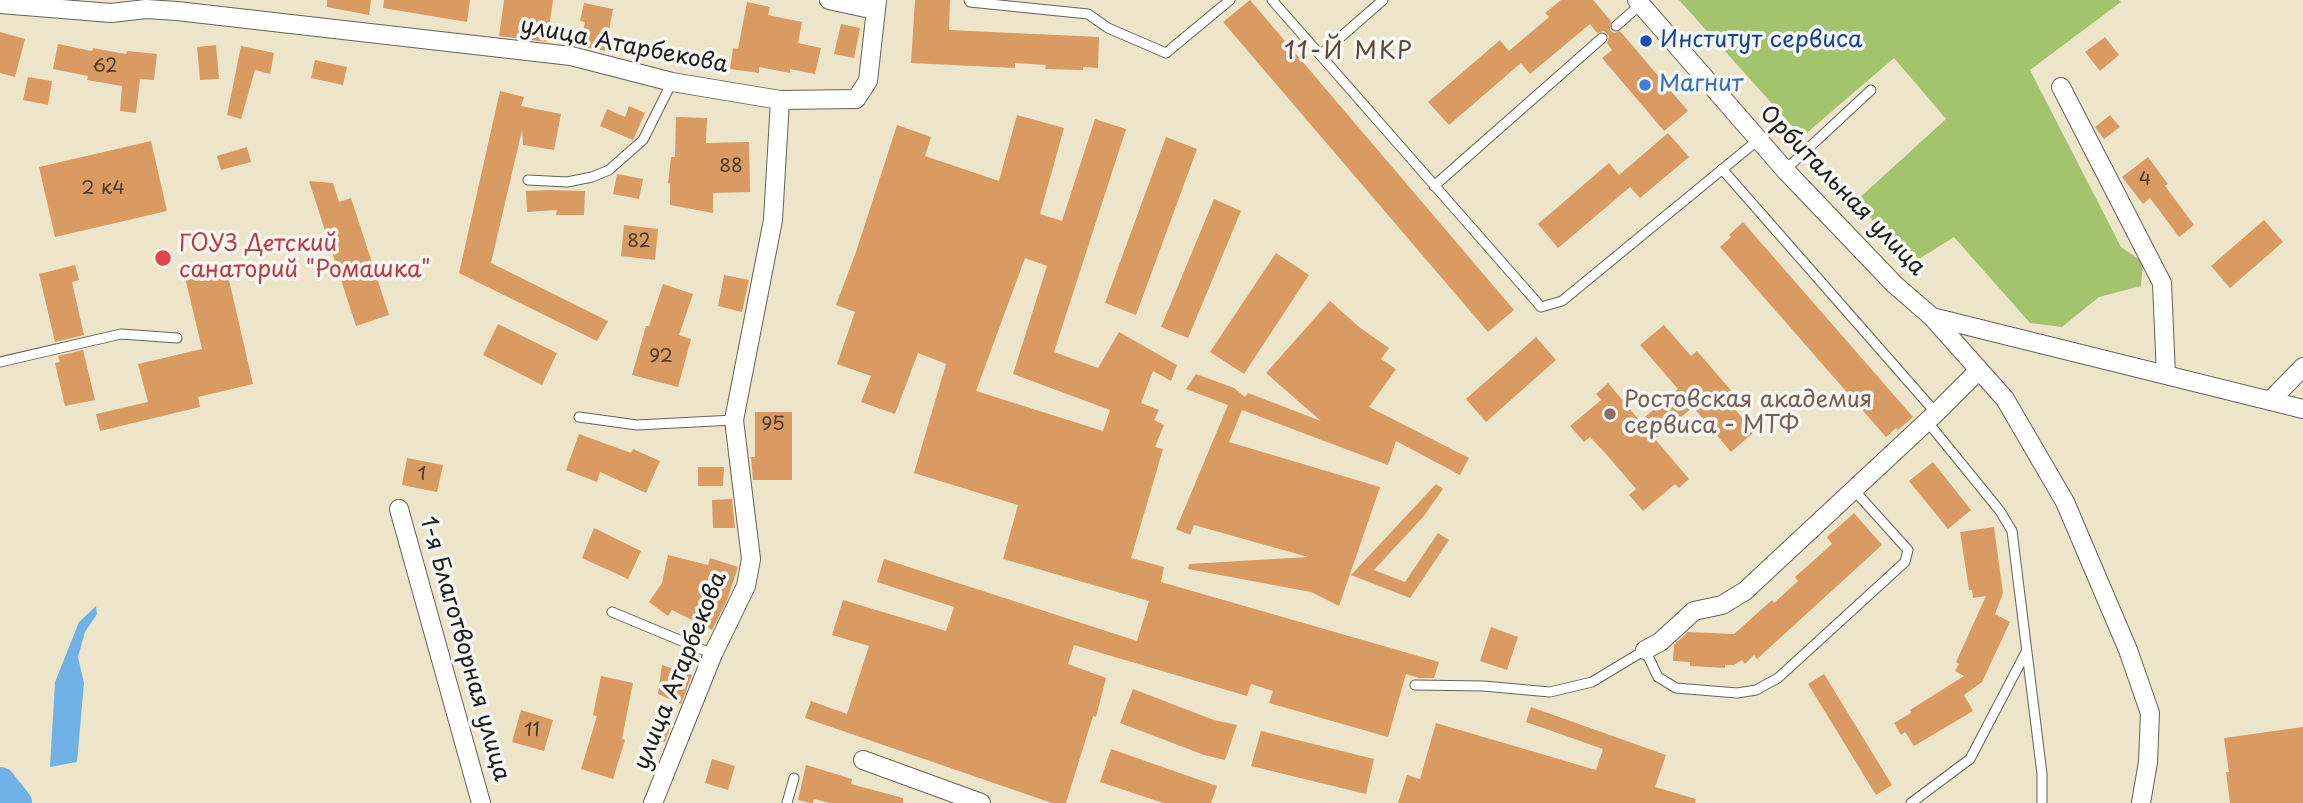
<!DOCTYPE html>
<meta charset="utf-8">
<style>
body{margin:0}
canvas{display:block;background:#ece5c9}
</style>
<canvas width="2303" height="803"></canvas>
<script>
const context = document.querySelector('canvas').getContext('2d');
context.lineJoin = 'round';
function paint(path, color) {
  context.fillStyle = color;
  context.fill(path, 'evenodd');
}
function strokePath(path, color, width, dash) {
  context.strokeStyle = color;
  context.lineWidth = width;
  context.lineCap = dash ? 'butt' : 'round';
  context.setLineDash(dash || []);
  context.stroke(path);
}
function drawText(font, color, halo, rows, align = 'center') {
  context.font = font + ' "Playpen Sans",sans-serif';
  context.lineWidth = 7;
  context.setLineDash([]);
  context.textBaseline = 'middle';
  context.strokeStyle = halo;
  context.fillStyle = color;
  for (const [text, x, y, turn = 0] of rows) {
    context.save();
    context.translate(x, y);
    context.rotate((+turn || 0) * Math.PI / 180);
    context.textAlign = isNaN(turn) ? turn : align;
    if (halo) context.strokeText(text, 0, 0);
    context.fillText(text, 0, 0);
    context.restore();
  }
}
const green = new Path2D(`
 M 1679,0 L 2119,0 L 2121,2 L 2030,70 L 2121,247 L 2143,262 L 2141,286 L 2099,297 L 2062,327 L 2030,323 L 1954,237 L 1911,264 L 1856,201 L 1946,119 L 1894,58 L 1802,137 Z`);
const water = new Path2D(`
 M 96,606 L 97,614 L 85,632 L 78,657 L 84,683 L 77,762 L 50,767 L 55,682 L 79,622 Z`);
const river = new Path2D(`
 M 0,783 L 16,803`);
const building = new Path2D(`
 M 327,0 L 371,0 L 369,15 L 327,7 Z
 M 384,0 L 470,0 L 467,22 L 383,8 Z
 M 504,0 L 553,0 L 547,42 L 499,36 Z
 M 915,0 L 950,0 L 949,30 L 1099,37 L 1098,68 L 1083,67 L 1083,70 L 1045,69 L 1046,65 L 1015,63 L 1015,68 L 911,63 Z
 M 1250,0 L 1514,310 L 1488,332 L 1223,22 Z
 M 1561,0 L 1593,0 L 1611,21 L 1610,30 L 1614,33 L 1620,31 L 1688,111 L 1664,131 L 1602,58 L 1612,50 L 1607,43 L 1609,36 L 1604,31 L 1597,33 L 1590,24 L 1530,74 L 1521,63 L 1449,125 L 1428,102 L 1500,40 L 1509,51 L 1549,17 L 1545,13 Z
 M 747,2 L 770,7 L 768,15 L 802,22 L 798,43 L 821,48 L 815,74 L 790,69 L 790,73 L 759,67 L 759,73 L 730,69 L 733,48 L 738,49 Z
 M 584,3 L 613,9 L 605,51 L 580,46 L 585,22 L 580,21 Z
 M 841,24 L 860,28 L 854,58 L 834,54 Z
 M 0,32 L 25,39 L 15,77 L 0,73 Z
 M 2105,37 L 2119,55 L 2100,71 L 2085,52 Z
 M 58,44 L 92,51 L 93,48 L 126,54 L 127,51 L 157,54 L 154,80 L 140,79 L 136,113 L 120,111 L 122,86 L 87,80 L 88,76 L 53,69 Z
 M 216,45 L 219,79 L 200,80 L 197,47 Z
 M 241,46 L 274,53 L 270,74 L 255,70 L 241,119 L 227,115 Z
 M 315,60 L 347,67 L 343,85 L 311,78 Z
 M 28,77 L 52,81 L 48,105 L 23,100 Z
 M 500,91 L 524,97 L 521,106 L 561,114 L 554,150 L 523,145 L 522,130 L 491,263 L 608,321 L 597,341 L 459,273 Z
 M 629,106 L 645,113 L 633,140 L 600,126 L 607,109 L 625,117 Z
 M 1017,115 L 1064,128 L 1040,214 L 1062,221 L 1095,119 L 1126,129 L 1054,352 L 1098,368 L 1119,332 L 1177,365 L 1171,381 L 1153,371 L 1141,403 L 1159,410 L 1154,420 L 1164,425 L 1155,447 L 1163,449 L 1131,558 L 1164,567 L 1161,582 L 1439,662 L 1434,678 L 1419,678 L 1406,674 L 1388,737 L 1269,703 L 1273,691 L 1251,684 L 1247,696 L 1074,645 L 1068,664 L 1106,678 L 1096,717 L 1093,716 L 1066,803 L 1052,803 L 805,718 L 811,701 L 847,714 L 869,646 L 832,635 L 843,600 L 946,631 L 954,607 L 877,582 L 884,559 L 1137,641 L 1149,601 L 1003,559 L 1018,505 L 914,473 L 946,364 L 918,353 L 895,414 L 861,402 L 871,376 L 837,364 L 855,312 L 836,305 L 856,252 L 897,125 L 931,137 L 925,156 L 999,181 ZM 1025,258 L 1047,266 L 1013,374 L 1110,410 L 1103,431 L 976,391 Z
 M 2110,115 L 2120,127 L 2104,139 L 2095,127 Z
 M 676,117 L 707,118 L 706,143 L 749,142 L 750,192 L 713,193 L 713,213 L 670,205 L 670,184 L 668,183 L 671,157 L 675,157 Z
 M 1668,133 L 1689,157 L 1640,198 L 1630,187 L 1558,248 L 1538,224 L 1609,163 L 1619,175 Z
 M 1166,137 L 1197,149 L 1136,315 L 1105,303 Z
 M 151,141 L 167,211 L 55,237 L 39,167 Z
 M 247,147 L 251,162 L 221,170 L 217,156 Z
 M 2148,157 L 2168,184 L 2165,186 L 2194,225 L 2179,237 L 2150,198 L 2143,204 L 2122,177 Z
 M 617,174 L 643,179 L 639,199 L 613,194 Z
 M 309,181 L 333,183 L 339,202 L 351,198 L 389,315 L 356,326 Z
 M 550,190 L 585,191 L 584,215 L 556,215 L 557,210 L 527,212 L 526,191 Z
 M 1214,199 L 1241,211 L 1188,338 L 1161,327 Z
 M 2264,220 L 2283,242 L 2230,288 L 2211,266 Z
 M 1743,222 L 1913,417 L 1898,430 L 1896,428 L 1886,437 L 1720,247 L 1731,237 L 1729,235 Z
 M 624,225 L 658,229 L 655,260 L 621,256 Z
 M 1276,253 L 1309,275 L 1244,374 L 1210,352 Z
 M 75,265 L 79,280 L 72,282 L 84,335 L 55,342 L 39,274 Z
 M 226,267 L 253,384 L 198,397 L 200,407 L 100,431 L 96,414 L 148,402 L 138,364 L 202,349 L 185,277 Z
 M 724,275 L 749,280 L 742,312 L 718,306 Z
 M 663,284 L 693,294 L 679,335 L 691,339 L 678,387 L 632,375 L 646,326 L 649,326 Z
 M 1330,301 L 1359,327 L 1389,348 L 1381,359 L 1396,369 L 1369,407 L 1469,458 L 1460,475 L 1396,441 L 1388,465 L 1242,410 L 1229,442 L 1380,487 L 1339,606 L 1311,592 L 1188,569 L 1189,564 L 1308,557 L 1194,525 L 1190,535 L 1176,529 L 1228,405 L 1186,389 L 1196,374 L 1234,388 L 1245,397 L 1248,393 L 1321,421 L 1266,373 Z
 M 498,324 L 557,353 L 542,385 L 483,355 Z
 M 1664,325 L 1691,356 L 1697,351 L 1722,380 L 1736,396 L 1729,402 L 1754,432 L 1731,452 L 1693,407 L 1655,439 L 1689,479 L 1679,488 L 1675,484 L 1643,511 L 1629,495 L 1636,489 L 1606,454 L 1590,437 L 1584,442 L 1570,426 L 1601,400 L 1596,394 L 1608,383 L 1640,421 L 1678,389 L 1640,345 Z
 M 1536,337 L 1556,360 L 1486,422 L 1466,399 Z
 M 83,350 L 95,400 L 65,406 L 55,363 L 60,362 L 58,356 Z
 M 755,412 L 792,412 L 792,480 L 753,480 L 751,457 L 755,457 Z
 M 579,434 L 631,453 L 633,449 L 660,461 L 646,493 L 600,472 L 597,482 L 566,470 Z
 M 407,458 L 443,465 L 437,492 L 402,485 Z
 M 1933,462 L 1971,510 L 1948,529 L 1909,481 Z
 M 698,467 L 724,467 L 723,486 L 698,486 Z
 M 1436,484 L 1443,489 L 1423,517 L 1374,570 L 1405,582 L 1438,533 L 1449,540 L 1410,598 L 1351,575 Z
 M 732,499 L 735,528 L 713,528 L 712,500 Z
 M 1854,513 L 1882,545 L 1757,659 L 1754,655 L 1745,664 L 1742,660 L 1734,665 L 1725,665 L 1725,668 L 1690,666 L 1690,662 L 1673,661 L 1674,645 L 1688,632 L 1734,634 L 1772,600 L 1774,603 L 1798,581 L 1795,577 L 1832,544 L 1827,537 Z
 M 1994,527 L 2003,593 L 1995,614 L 2010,622 L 1982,682 L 1964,695 L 1973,711 L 1914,746 L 1905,732 L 1901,735 L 1894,723 L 1911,713 L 1910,710 L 1964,676 L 1955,671 L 1959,664 L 1956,662 L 1986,596 L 1973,598 L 1972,590 L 1969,590 L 1960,532 Z
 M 594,528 L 641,551 L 628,579 L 582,558 Z
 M 668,555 L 708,565 L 710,558 L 738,567 L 727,600 L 712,630 L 672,610 L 668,616 L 649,602 L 662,583 Z
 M 1491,627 L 1518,637 L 1507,670 L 1480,661 Z
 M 662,665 L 692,675 L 681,704 L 658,694 Z
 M 1824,674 L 1892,785 L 1876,795 L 1808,684 Z
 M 601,676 L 633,683 L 622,739 L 625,740 L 613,779 L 581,769 L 597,716 L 593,715 Z
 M 1133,689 L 1214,720 L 1237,725 L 1225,760 L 1204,755 L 1120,723 Z
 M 1531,707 L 1666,755 L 1655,787 L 1696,799 L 1695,803 L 1398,803 L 1407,775 L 1420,779 L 1436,723 L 1596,770 L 1603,749 L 1526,722 Z
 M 521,710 L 553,720 L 544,751 L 512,742 Z
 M 654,722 L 671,725 L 665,742 L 652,740 Z
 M 2303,727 L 2303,803 L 2230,803 L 2226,772 L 2229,772 L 2224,738 Z
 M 1261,731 L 1374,759 L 1366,794 L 1251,766 Z
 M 1111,749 L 1217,786 L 1211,803 L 1163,803 L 1100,782 Z
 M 712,759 L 735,766 L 728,790 L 705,783 Z
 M 806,765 L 852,779 L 851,784 L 903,798 L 903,803 L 830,803 L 814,799 L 813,803 L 810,803 L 798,800 Z`);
const service = new Path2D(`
 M 969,0 L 970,2 L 1088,14 L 1108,28 L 1166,53 L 1230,0
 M 1272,0 L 1541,307 L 1562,301 L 1758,140
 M 1616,26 L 1641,4
 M 1320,55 L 1383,0
 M 1722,169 L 1936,413
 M 1785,170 L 1871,90
 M 528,180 L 567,182 L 592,177 L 609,170 L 643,140 L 672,82
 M 1434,186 L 1602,38
 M 0,362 L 121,334 L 177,338
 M 579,417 L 637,425 L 734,420
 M 1926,420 L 2000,511 L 2012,531 L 2042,774 L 2042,803
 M 612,612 L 713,654
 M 1415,685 L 1483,686 L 1550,692 L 1592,682 L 1645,650 L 1658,677 L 1676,688 L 1737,693 L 1756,690 L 1778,678 L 1905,562 L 1908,550 L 1853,489
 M 787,803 L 794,778
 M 1911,803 L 1970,759 L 2026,652`);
const minor = new Path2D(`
 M 829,0 L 875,10
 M 1637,0 L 1785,170 L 1895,285 L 1932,317 L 2005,399 L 2065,502 L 2128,650 L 2150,713 L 2148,762 L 2141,803
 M 0,4 L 111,13 L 146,9 L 177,11 L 571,56 L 672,82 L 780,100 L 856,99 L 868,81 L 877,0
 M 2061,87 L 2162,283 L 2166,375
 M 1932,317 L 2303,409
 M 2270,401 L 2303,367
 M 399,509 L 481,803
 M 1645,650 L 1660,642 L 1694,611 L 1722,605 L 1745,591 L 1936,413 L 1979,370
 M 863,760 L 981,803
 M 653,803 L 713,654 L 746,586 L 751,559 L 734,420 L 773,220 L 780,100`);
const markers = [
 [1646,41,7,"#1a4fb4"],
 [1645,85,7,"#3f7fe0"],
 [163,258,9,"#e0444e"],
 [1610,414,7,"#8d6e63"]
];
const numberNames = [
 ["62",105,67],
 ["88",731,167],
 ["4",2145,180],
 ["2 к4",103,189],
 ["82",639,242],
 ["92",661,357],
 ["95",773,425],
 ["1",422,475],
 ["11",532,731]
];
const transitNames = [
 ["Институт сервиса",1660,41]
];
const streetNames = [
 ["улица Атарбекова",624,46,11],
 ["Орбитальная улица",1842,191,46],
 ["1-я Благотворная улица",464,649,74],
 ["улица Атарбекова",681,671,-68]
];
const shopNames = [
 ["Магнит",1659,85]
];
const healthNames = [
 ["ГОУЗ Детский",179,245],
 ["санаторий \"Ромашка\"",179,271]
];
const educationNames = [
 ["Ростовская академия",1624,401],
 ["сервиса - МТФ",1624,427]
];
const neighbourhoodNames = [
 ["11-Й МКР",1349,52]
];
paint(green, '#a3c46c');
paint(water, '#70b2e5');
strokePath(river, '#70b2e5', 32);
paint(building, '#d99b62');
strokePath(service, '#656259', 11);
strokePath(minor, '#656259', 20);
strokePath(service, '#fff', 9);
strokePath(minor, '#fff', 18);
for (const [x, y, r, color] of markers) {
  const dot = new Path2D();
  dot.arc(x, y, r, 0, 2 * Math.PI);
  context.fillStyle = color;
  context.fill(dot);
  strokePath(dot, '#f6f6f2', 2.5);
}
drawText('19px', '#4b3c2e', null, numberNames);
drawText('23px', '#164399', '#f6f6f2', transitNames, 'left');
drawText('23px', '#1c1c1c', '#f6f6f2', streetNames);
drawText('23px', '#366cbe', '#f6f6f2', shopNames, 'left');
drawText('23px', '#be3a42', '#f6f6f2', healthNames, 'left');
drawText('23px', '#785e54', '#f6f6f2', educationNames, 'left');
context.letterSpacing = '2px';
drawText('24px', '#5e4834', '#f6f6f2', neighbourhoodNames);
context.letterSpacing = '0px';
</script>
